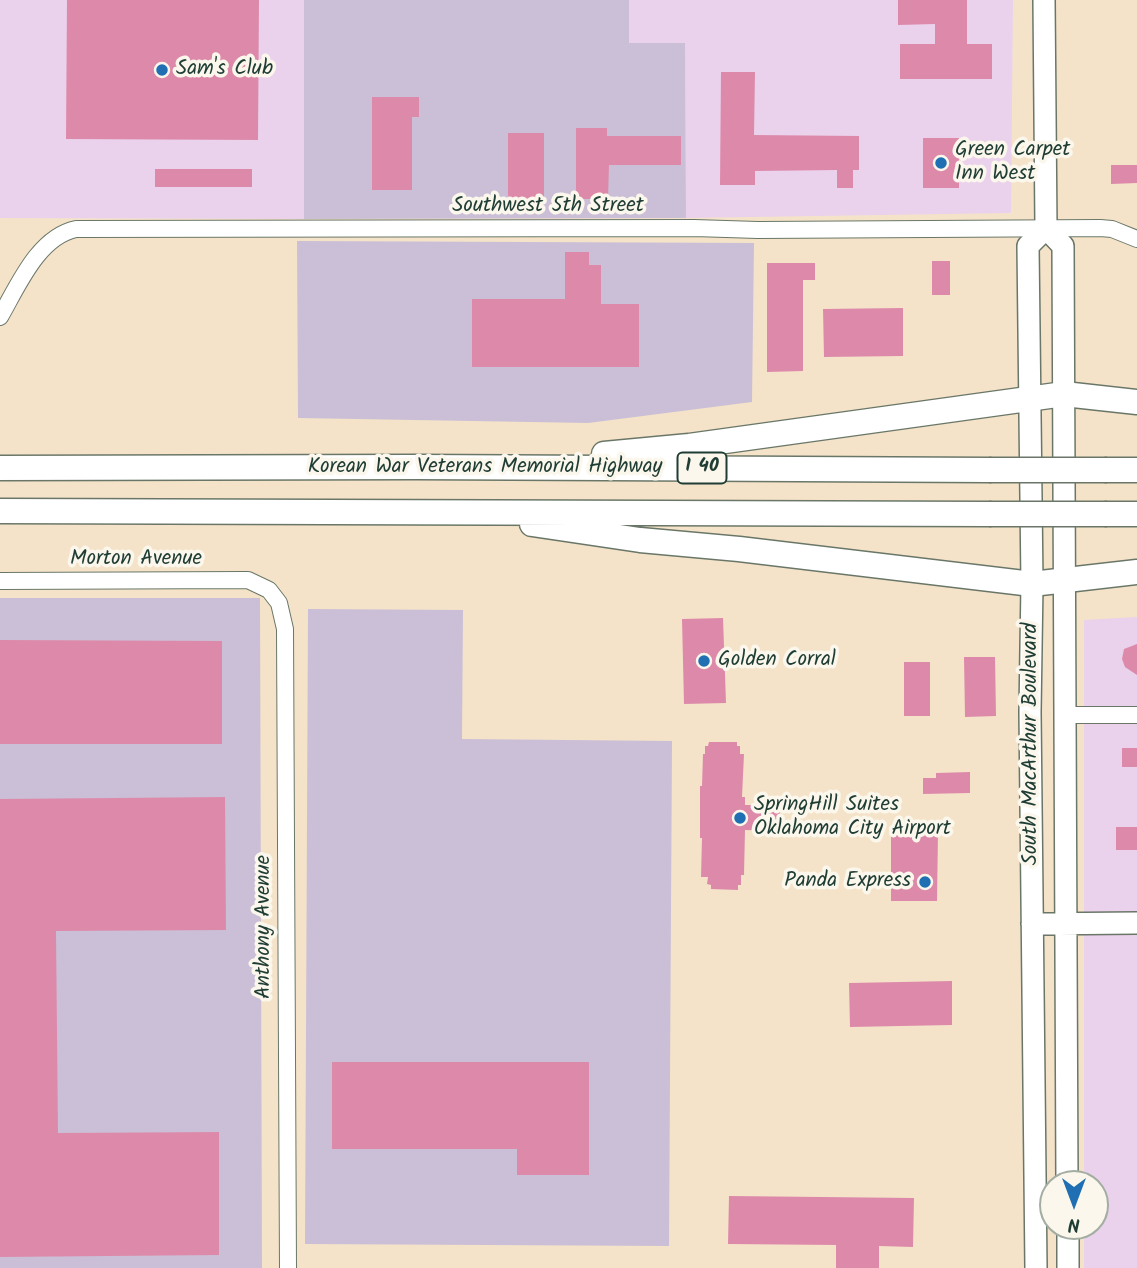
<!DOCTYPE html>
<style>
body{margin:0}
#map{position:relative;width:1137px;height:1268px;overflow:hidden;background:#f4e3c9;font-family:Kalam,sans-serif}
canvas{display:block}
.north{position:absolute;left:1039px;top:1170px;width:70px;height:70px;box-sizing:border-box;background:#fbf7ec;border:2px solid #a3ada2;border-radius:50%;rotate:180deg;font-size:19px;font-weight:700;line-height:28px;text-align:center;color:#1f3d34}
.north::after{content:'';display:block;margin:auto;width:24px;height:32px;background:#1f6fb2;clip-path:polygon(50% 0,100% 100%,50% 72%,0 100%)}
</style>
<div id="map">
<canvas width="1137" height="1268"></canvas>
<div class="north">N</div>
</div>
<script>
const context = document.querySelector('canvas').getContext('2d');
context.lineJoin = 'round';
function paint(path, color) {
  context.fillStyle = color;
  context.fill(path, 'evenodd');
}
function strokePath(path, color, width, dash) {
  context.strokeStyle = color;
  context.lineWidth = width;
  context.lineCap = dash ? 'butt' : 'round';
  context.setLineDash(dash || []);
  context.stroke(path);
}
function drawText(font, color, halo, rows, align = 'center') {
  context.font = font + ' Kalam,sans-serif';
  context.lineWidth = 7;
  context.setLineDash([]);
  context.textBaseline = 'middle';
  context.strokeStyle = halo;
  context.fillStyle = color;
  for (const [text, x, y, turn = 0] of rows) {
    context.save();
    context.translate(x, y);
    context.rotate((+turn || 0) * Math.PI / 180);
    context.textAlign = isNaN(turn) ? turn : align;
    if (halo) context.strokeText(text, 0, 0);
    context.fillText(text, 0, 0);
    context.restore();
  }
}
const built = new Path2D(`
 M 0,0 L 304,0 L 304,219 L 0,218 Z
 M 629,0 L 1013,0 L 1011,213 L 686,218 L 685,43 L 629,43 Z
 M 1137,617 L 1137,1268 L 1084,1268 L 1084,1226 L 1095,1226 L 1095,1184 L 1084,1184 L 1084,620 Z`);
const industrial = new Path2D(`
 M 304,0 L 629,0 L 629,43 L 685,43 L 686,218 L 304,219 Z
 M 297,241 L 754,243 L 752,402 L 588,423 L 298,418 Z
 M 0,598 L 260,598 L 262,1268 L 0,1268 Z
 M 308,609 L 463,610 L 462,739 L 672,741 L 669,1246 L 305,1244 Z`);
const building = new Path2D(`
 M 67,0 L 259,0 L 258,140 L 66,139 Z
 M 898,0 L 967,0 L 967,44 L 992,44 L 992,79 L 900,79 L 900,44 L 935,44 L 935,24 L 898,25 Z
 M 721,72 L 755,72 L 754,135 L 859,136 L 859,170 L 853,170 L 853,188 L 837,188 L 837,170 L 755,171 L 755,185 L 720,185 Z
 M 372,97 L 419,97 L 419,117 L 412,117 L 412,190 L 372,190 Z
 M 576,128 L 607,128 L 607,136 L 681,136 L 681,165 L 609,165 L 608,199 L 576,199 Z
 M 508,133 L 544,133 L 544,202 L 508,202 Z
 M 923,138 L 959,138 L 959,188 L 923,188 Z
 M 1111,165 L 1137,165 L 1137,183 L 1111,184 Z
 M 155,169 L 252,169 L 252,187 L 155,187 Z
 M 565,252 L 589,252 L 589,265 L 601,265 L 601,304 L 639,304 L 639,367 L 472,367 L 472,299 L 565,299 Z
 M 932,261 L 950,261 L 950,295 L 932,295 Z
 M 767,263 L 815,263 L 815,280 L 803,280 L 803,371 L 767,372 Z
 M 903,308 L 903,356 L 824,357 L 823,309 Z
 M 723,618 L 726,703 L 684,704 L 682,619 Z
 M 0,640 L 222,641 L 222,744 L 0,744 Z
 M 1137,644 L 1137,675 L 1125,667 L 1122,659 L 1124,649 Z
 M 964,657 L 995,657 L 996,716 L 965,717 Z
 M 904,662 L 930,662 L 930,716 L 904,716 Z
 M 709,742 L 737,742 L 737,746 L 740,746 L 740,754 L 744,754 L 742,797 L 745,797 L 745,805 L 780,805 L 780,831 L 745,830 L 744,875 L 741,875 L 741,885 L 738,885 L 738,890 L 711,889 L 711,885 L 707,884 L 708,877 L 701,877 L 702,838 L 700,838 L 700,786 L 702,786 L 703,754 L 705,754 L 705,746 L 708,746 Z
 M 1122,748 L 1137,748 L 1137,767 L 1122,767 Z
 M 970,772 L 970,793 L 923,794 L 923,778 L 936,778 L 936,773 Z
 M 225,797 L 226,930 L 56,931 L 58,1133 L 219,1132 L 219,1255 L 0,1257 L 0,799 Z
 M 1116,827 L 1137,827 L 1137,850 L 1116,850 Z
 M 891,833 L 938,833 L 937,901 L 891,901 Z
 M 952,981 L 952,1025 L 850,1027 L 849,983 Z
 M 332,1062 L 589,1062 L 589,1175 L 517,1175 L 517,1149 L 332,1149 Z
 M 729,1196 L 914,1198 L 913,1247 L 879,1246 L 879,1268 L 836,1268 L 836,1245 L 728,1244 Z`);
const minor = new Path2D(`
 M 0,317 C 18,286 38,237 76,229 L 694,228 L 758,230 L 1100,228 L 1112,229 L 1137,239
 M 0,581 L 248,580 L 269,590 L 279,603 L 285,629 L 288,1268
 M 1065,715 L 1137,715`);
const major = new Path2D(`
 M 1044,0 L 1046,228 L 1063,246 L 1067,1184
 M 1032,924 L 1137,923
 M 1068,1226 L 1068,1268
 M 1036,1268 L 1030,712 L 1032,584 L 1028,246 L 1046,228`);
const highway = new Path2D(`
 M 604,454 L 689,446 L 1064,394 L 1137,402
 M 0,468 L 415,467 L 989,470
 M 1107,470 L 1137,470
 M 0,511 L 989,514
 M 1107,514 L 1137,514
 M 532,524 L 640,540 L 739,549 L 1032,584 L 1137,572`);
const highwayBridge = new Path2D(`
 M 989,470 L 1107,470
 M 989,514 L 1107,514`);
const markers = [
 [162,70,7,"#1f6fb2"],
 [941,163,7,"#1f6fb2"],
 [704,661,7,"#1f6fb2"],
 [740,818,7,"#1f6fb2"],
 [925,882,7,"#1f6fb2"]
];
const shields = [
 [702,468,49]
];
const shieldNames = [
 ["I 40",702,468]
];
const poiNames = [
 ["Sam's Club",176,70],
 ["Green Carpet",955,151],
 ["Inn West",955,175],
 ["Golden Corral",718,661],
 ["SpringHill Suites",754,806],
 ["Oklahoma City Airport",754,830],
 ["Panda Express",911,882,"right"]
];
const streetNames = [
 ["Southwest 5th Street",548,207],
 ["Korean War Veterans Memorial Highway",485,468],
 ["Morton Avenue",136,560],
 ["South MacArthur Boulevard",1032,744,-90],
 ["Anthony Avenue",265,927,-90]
];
paint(built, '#ead1ec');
paint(industrial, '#cabfd6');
paint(building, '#dd8aaa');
strokePath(minor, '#6a7768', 18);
strokePath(major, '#6a7768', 24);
strokePath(highway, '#6a7768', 27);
strokePath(minor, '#fff', 16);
strokePath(major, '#fff', 21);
strokePath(highway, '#fff', 24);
strokePath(highwayBridge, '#6a7768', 27, []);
strokePath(highwayBridge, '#fff', 24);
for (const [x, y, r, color] of markers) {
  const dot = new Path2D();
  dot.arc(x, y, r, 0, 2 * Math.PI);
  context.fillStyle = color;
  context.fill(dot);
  strokePath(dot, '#fbf7ec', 2.5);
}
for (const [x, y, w] of shields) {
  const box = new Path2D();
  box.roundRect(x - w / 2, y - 15.5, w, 31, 5);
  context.fillStyle = '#fbf7ec';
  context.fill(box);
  strokePath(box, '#1f3d34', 2);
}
drawText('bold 19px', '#1f3d34', null, shieldNames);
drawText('21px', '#1f3d34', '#fbf7ec', poiNames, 'left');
drawText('21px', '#1f3d34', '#fbf7ec', streetNames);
</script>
